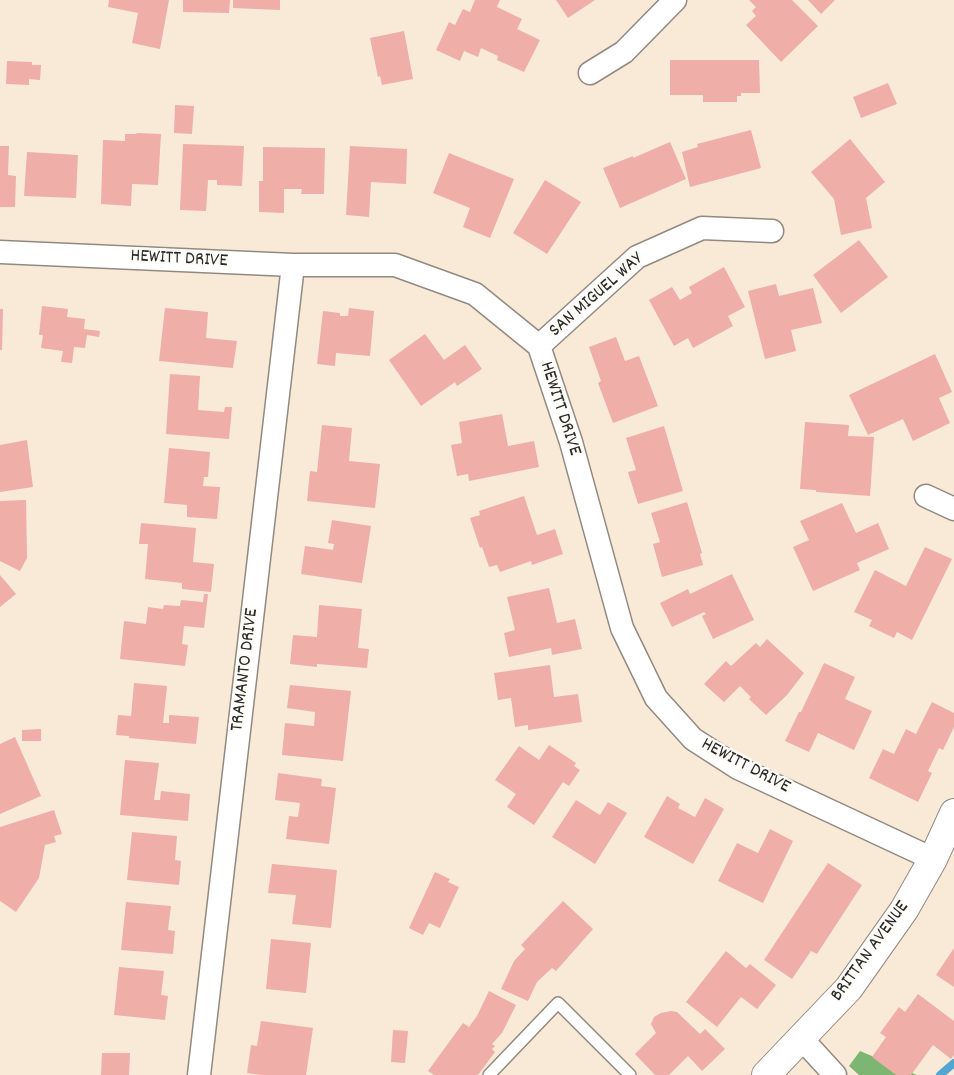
<!DOCTYPE html>
<style>
body{margin:0}
canvas{display:block;background:#f8ead7}
</style>
<canvas width="954" height="1075"></canvas>
<script>
const context = document.querySelector('canvas').getContext('2d');
context.lineJoin = 'round';
function paint(path, color) {
  context.fillStyle = color;
  context.fill(path, 'evenodd');
}
function strokePath(path, color, width, dash) {
  context.strokeStyle = color;
  context.lineWidth = width;
  context.lineCap = dash ? 'butt' : 'round';
  context.setLineDash(dash || []);
  context.stroke(path);
}
function drawText(font, color, halo, rows, align = 'center') {
  context.font = font + ' Dekko,sans-serif';
  context.lineWidth = 5;
  context.setLineDash([]);
  context.textBaseline = 'middle';
  context.strokeStyle = halo;
  context.fillStyle = color;
  for (const [text, x, y, turn = 0] of rows) {
    context.save();
    context.translate(x, y);
    context.rotate((+turn || 0) * Math.PI / 180);
    context.textAlign = isNaN(turn) ? turn : align;
    if (halo) context.strokeText(text, 0, 0);
    context.fillText(text, 0, 0);
    context.restore();
  }
}
const forest = new Path2D(`
 M 860,1051 L 917,1075 L 859,1075 L 849,1066 Z`);
const stream = new Path2D(`
 M 940,1075 L 954,1063`);
const building = new Path2D(`
 M 109,0 L 169,0 L 160,49 L 132,43 L 138,13 L 108,7 Z
 M 183,0 L 230,0 L 229,13 L 183,12 Z
 M 233,0 L 280,0 L 280,10 L 233,8 Z
 M 475,0 L 500,0 L 497,7 L 522,19 L 517,29 L 540,40 L 524,72 L 497,60 L 498,56 L 481,48 L 478,57 L 464,51 L 460,61 L 436,50 L 449,22 L 455,25 L 463,9 L 470,12 Z
 M 556,0 L 595,0 L 568,18 Z
 M 749,0 L 792,0 L 818,26 L 781,62 L 746,25 L 756,16 L 752,11 L 756,7 Z
 M 808,0 L 835,0 L 821,14 Z
 M 404,31 L 413,79 L 382,85 L 380,76 L 378,77 L 370,38 Z
 M 670,60 L 759,60 L 760,93 L 741,93 L 741,96 L 737,96 L 737,102 L 703,102 L 703,95 L 670,95 Z
 M 7,61 L 32,62 L 32,65 L 41,65 L 40,80 L 29,79 L 29,85 L 6,84 Z
 M 888,83 L 897,104 L 861,118 L 853,97 Z
 M 175,105 L 194,106 L 192,134 L 174,133 Z
 M 751,130 L 761,168 L 690,187 L 682,152 L 698,147 L 697,144 Z
 M 137,133 L 161,134 L 158,185 L 132,184 L 131,206 L 101,204 L 103,140 L 125,141 L 125,134 L 136,134 Z
 M 850,139 L 885,182 L 866,198 L 872,228 L 841,235 L 834,199 L 811,172 Z
 M 670,142 L 686,179 L 620,208 L 603,168 L 633,156 L 633,158 Z
 M 183,144 L 244,146 L 242,186 L 217,185 L 217,180 L 208,180 L 206,211 L 180,210 Z
 M 0,146 L 9,146 L 8,175 L 16,176 L 15,207 L 0,207 Z
 M 350,146 L 407,149 L 406,184 L 371,182 L 369,217 L 346,215 Z
 M 263,147 L 325,148 L 324,194 L 301,194 L 302,189 L 284,189 L 284,213 L 259,212 L 259,181 L 263,181 Z
 M 27,152 L 78,155 L 76,198 L 24,196 Z
 M 449,153 L 514,179 L 490,238 L 463,227 L 470,208 L 433,193 Z
 M 545,180 L 581,202 L 547,254 L 513,233 Z
 M 859,240 L 888,277 L 841,313 L 813,275 Z
 M 724,267 L 745,307 L 728,316 L 733,326 L 693,348 L 688,338 L 674,346 L 649,300 L 672,287 L 680,300 L 692,293 L 689,287 Z
 M 776,284 L 779,296 L 813,288 L 822,323 L 791,330 L 796,351 L 765,359 L 748,291 Z
 M 42,306 L 68,309 L 67,317 L 85,319 L 84,329 L 100,331 L 99,337 L 87,335 L 85,348 L 74,347 L 72,363 L 61,362 L 63,351 L 41,348 L 43,335 L 39,335 Z
 M 165,308 L 208,312 L 206,338 L 237,341 L 233,368 L 159,361 Z
 M 349,308 L 374,311 L 370,356 L 336,353 L 335,366 L 317,364 L 323,311 L 340,313 L 340,316 L 348,316 Z
 M 0,309 L 3,309 L 2,350 L 0,350 Z
 M 425,334 L 444,360 L 465,345 L 482,369 L 457,386 L 455,382 L 421,406 L 389,360 Z
 M 616,337 L 625,361 L 639,356 L 658,406 L 613,423 L 598,383 L 601,381 L 589,347 Z
 M 935,354 L 952,392 L 939,398 L 950,423 L 913,441 L 903,419 L 868,435 L 849,395 Z
 M 170,374 L 200,376 L 198,410 L 224,412 L 225,407 L 232,407 L 229,439 L 166,434 Z
 M 502,414 L 508,446 L 534,441 L 539,467 L 469,481 L 468,474 L 457,476 L 451,445 L 462,443 L 459,422 Z
 M 805,422 L 849,425 L 848,436 L 874,437 L 870,496 L 816,492 L 816,490 L 800,489 Z
 M 322,425 L 352,428 L 349,461 L 380,464 L 375,508 L 307,501 L 310,471 L 317,472 Z
 M 664,426 L 683,491 L 638,504 L 628,472 L 636,470 L 626,438 Z
 M 27,440 L 33,487 L 0,492 L 0,445 Z
 M 169,448 L 210,452 L 208,477 L 204,477 L 203,486 L 220,487 L 217,519 L 187,517 L 187,505 L 164,503 Z
 M 524,496 L 537,535 L 555,529 L 563,554 L 532,565 L 531,561 L 500,572 L 497,565 L 489,567 L 482,547 L 480,548 L 470,518 L 480,515 L 479,511 Z
 M 26,500 L 27,558 L 20,571 L 0,561 L 0,501 Z
 M 687,502 L 702,553 L 700,554 L 703,565 L 662,577 L 653,544 L 660,542 L 651,513 Z
 M 842,503 L 856,533 L 878,523 L 889,549 L 857,563 L 860,570 L 813,591 L 793,547 L 809,540 L 800,521 Z
 M 332,520 L 371,526 L 362,583 L 301,574 L 305,546 L 333,550 L 334,544 L 328,543 Z
 M 141,523 L 196,528 L 193,562 L 214,564 L 211,592 L 182,589 L 182,583 L 145,579 L 148,544 L 139,544 Z
 M 925,547 L 952,559 L 912,640 L 897,632 L 894,638 L 869,626 L 872,620 L 854,612 L 875,570 L 906,586 Z
 M 732,574 L 754,620 L 713,639 L 702,616 L 706,614 L 704,612 L 672,627 L 660,603 L 688,589 L 690,594 Z
 M 0,575 L 16,594 L 0,607 Z
 M 549,588 L 557,623 L 575,619 L 582,649 L 552,655 L 551,648 L 509,657 L 504,633 L 515,630 L 507,597 Z
 M 204,594 L 208,594 L 204,628 L 184,626 L 182,644 L 188,645 L 185,666 L 120,659 L 124,621 L 146,624 L 148,607 L 163,609 L 164,605 L 180,606 L 181,600 L 203,602 Z
 M 319,605 L 362,609 L 358,648 L 369,649 L 367,668 L 317,664 L 317,667 L 290,664 L 293,635 L 317,637 Z
 M 767,639 L 804,673 L 787,695 L 766,715 L 749,699 L 751,697 L 740,686 L 724,702 L 704,684 L 726,661 L 731,666 L 756,643 L 760,647 Z
 M 824,663 L 855,677 L 845,699 L 872,711 L 854,750 L 818,733 L 809,752 L 785,741 L 799,712 L 801,712 Z
 M 550,665 L 554,697 L 578,694 L 582,722 L 528,730 L 528,725 L 515,727 L 511,698 L 498,700 L 494,673 Z
 M 134,683 L 167,686 L 163,723 L 169,723 L 169,715 L 199,717 L 196,744 L 129,738 L 129,736 L 116,735 L 118,715 L 131,716 Z
 M 290,685 L 351,691 L 343,761 L 282,755 L 285,723 L 314,726 L 315,712 L 287,708 Z
 M 932,702 L 954,713 L 954,727 L 943,750 L 939,748 L 928,771 L 932,773 L 918,802 L 869,778 L 883,749 L 894,754 L 906,729 L 916,734 Z
 M 41,729 L 41,741 L 22,741 L 22,730 Z
 M 15,737 L 41,796 L 0,814 L 0,744 Z
 M 549,745 L 576,763 L 574,766 L 580,770 L 569,786 L 563,782 L 534,825 L 507,807 L 516,794 L 495,780 L 519,746 L 539,760 Z
 M 125,760 L 159,763 L 154,800 L 160,800 L 161,791 L 190,794 L 188,821 L 120,815 Z
 M 278,773 L 322,779 L 321,786 L 336,788 L 329,844 L 286,839 L 289,816 L 298,817 L 300,803 L 275,800 Z
 M 667,796 L 680,804 L 678,808 L 695,817 L 705,798 L 724,809 L 693,864 L 644,837 Z
 M 576,800 L 600,815 L 608,802 L 627,813 L 595,864 L 552,837 Z
 M 54,810 L 62,834 L 54,836 L 56,842 L 45,845 L 39,878 L 16,912 L 0,901 L 0,827 Z
 M 770,829 L 793,841 L 763,903 L 718,881 L 737,843 L 758,853 Z
 M 132,832 L 177,836 L 175,860 L 181,861 L 179,885 L 127,880 Z
 M 828,863 L 862,885 L 817,954 L 811,951 L 792,979 L 764,960 Z
 M 272,864 L 337,870 L 331,928 L 292,924 L 296,895 L 268,893 Z
 M 435,872 L 450,879 L 448,882 L 459,887 L 440,928 L 429,923 L 423,935 L 409,928 Z
 M 563,901 L 593,929 L 556,971 L 552,968 L 537,982 L 528,1001 L 501,989 L 514,961 L 525,949 L 521,945 Z
 M 126,902 L 171,906 L 168,930 L 175,931 L 173,954 L 121,950 Z
 M 271,939 L 311,943 L 306,993 L 266,989 Z
 M 954,948 L 954,987 L 936,975 Z
 M 726,951 L 746,968 L 750,964 L 776,985 L 757,1009 L 741,997 L 717,1027 L 686,1002 Z
 M 119,967 L 164,971 L 161,995 L 168,996 L 165,1020 L 114,1015 Z
 M 489,991 L 516,1005 L 502,1033 L 492,1044 L 495,1046 L 492,1049 L 495,1052 L 478,1075 L 434,1075 L 428,1071 L 463,1023 L 469,1027 L 477,1016 Z
 M 918,994 L 954,1021 L 954,1055 L 951,1059 L 933,1045 L 911,1075 L 896,1075 L 872,1057 L 886,1037 L 880,1033 L 899,1007 L 905,1012 Z
 M 671,1011 L 677,1012 L 700,1034 L 705,1029 L 725,1049 L 702,1071 L 688,1056 L 669,1075 L 655,1075 L 635,1054 L 656,1033 L 651,1024 L 654,1017 L 661,1013 Z
 M 261,1021 L 313,1028 L 306,1075 L 262,1075 L 247,1073 L 251,1045 L 257,1046 Z
 M 393,1030 L 408,1031 L 405,1063 L 391,1062 Z
 M 102,1053 L 130,1053 L 129,1075 L 101,1075 Z`);
const service = new Path2D(`
 M 489,1075 L 558,1003 L 630,1075`);
const minor = new Path2D(`
 M 590,73 L 624,52 L 675,0
 M 0,252 L 293,265 L 395,265 L 475,294 L 539,346 L 571,442 L 622,628 L 656,698 L 693,739 L 738,768 L 933,859
 M 539,346 L 637,257 L 702,228 L 772,231
 M 926,496 L 954,509
 M 802,1039 L 835,1075
 M 199,1075 L 293,265`);
const secondary = new Path2D(`
 M 766,1075 L 849,988 L 904,910 L 933,859 L 954,813`);
const streetNames = [
 ["HEWITT DRIVE",179,260,3],
 ["SAN MIGUEL WAY",597,296,-41],
 ["HEWITT DRIVE",559,409,72],
 ["TRAMANTO DRIVE",246,670,-83],
 ["HEWITT DRIVE",745,767,28],
 ["BRITTAN AVENUE",871,952,-54]
];
paint(forest, '#7db572');
strokePath(stream, '#53a6cf', 8);
paint(building, '#efaea7');
strokePath(service, '#928a81', 14);
strokePath(minor, '#928a81', 25);
strokePath(secondary, '#928a81', 30);
strokePath(service, '#fff', 11);
strokePath(minor, '#fff', 22);
strokePath(secondary, '#fff', 28);
drawText('19px', '#2b2b2b', '#fdfcf7', streetNames);
</script>
